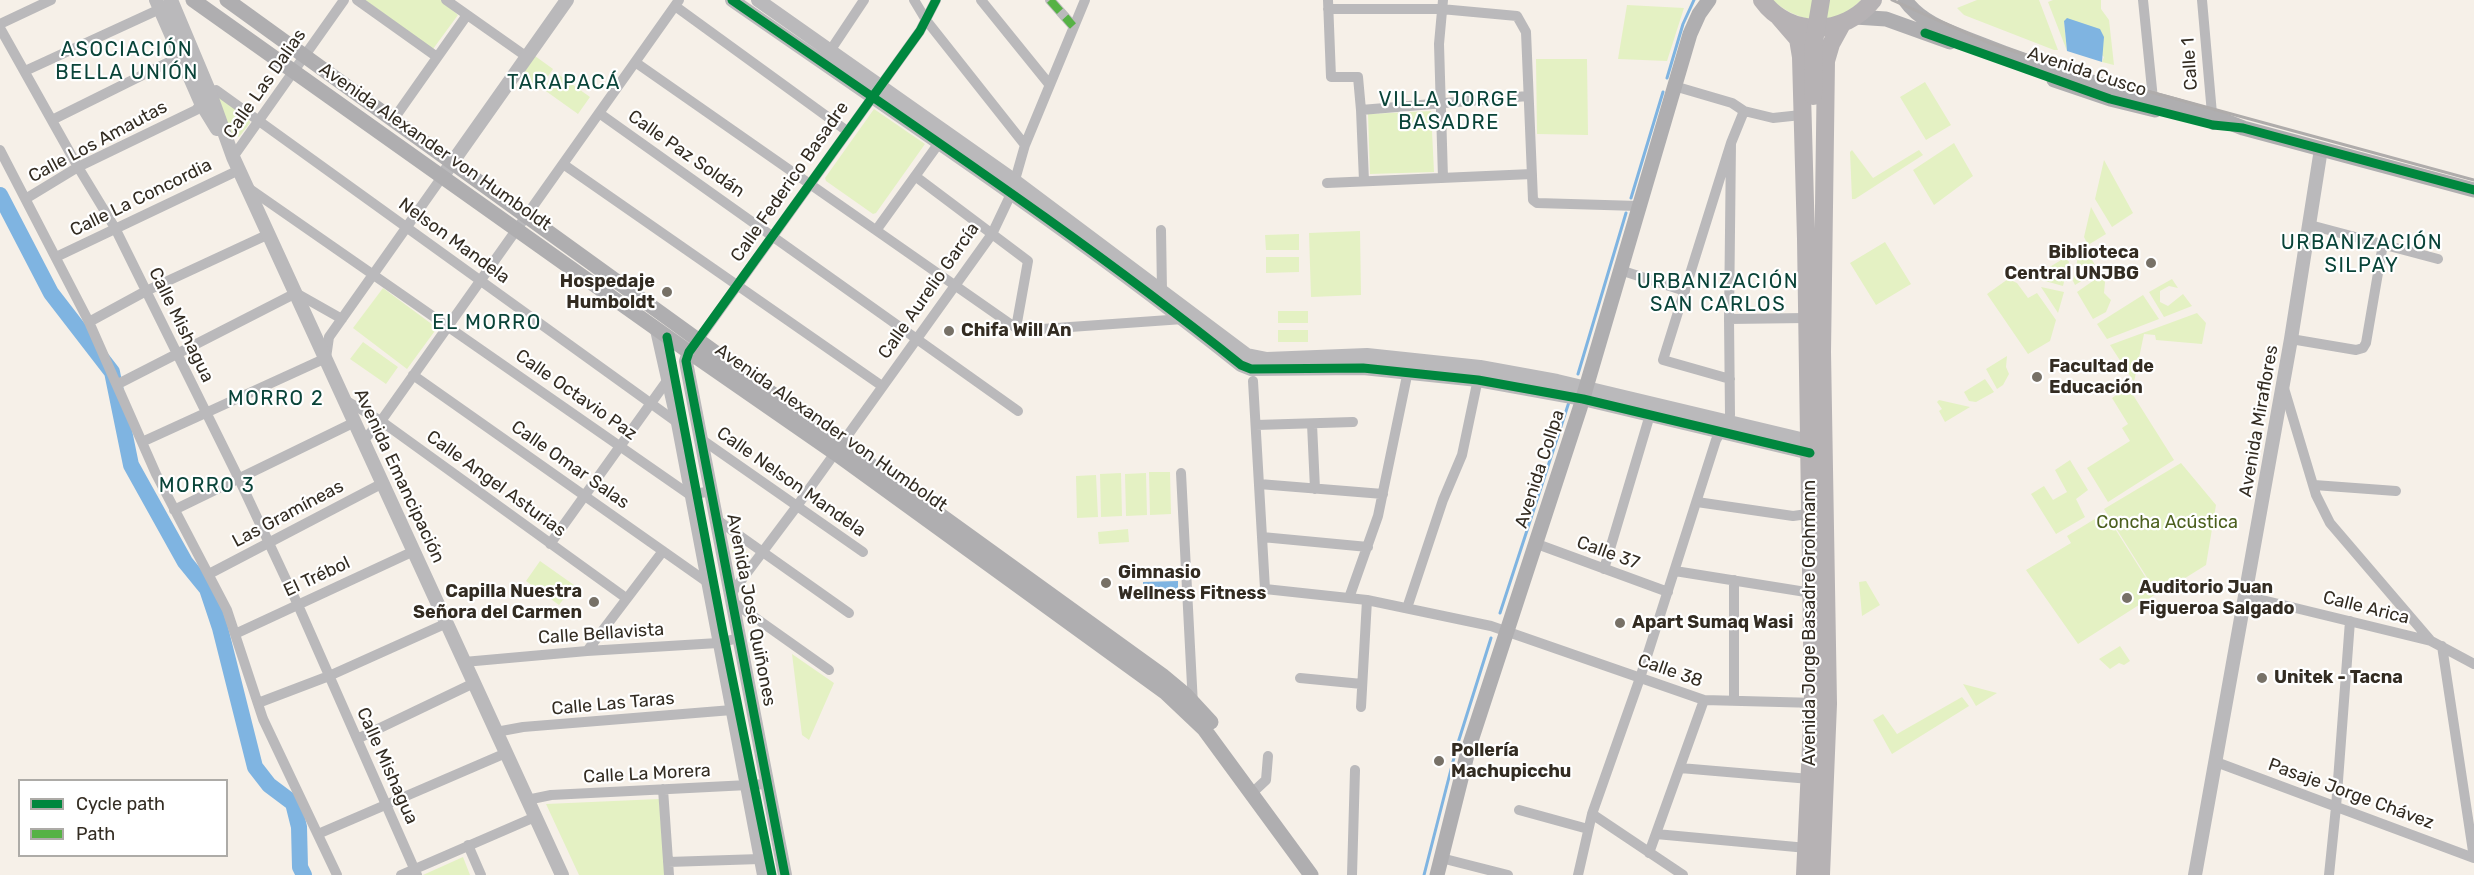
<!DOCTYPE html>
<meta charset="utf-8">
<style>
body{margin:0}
#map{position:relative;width:2474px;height:875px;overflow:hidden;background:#f6f0e8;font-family:Rubik,sans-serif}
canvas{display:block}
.legend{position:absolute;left:18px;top:779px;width:210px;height:78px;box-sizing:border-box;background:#fff;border:2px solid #adaba7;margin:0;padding:8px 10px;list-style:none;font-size:18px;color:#332c22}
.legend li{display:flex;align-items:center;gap:12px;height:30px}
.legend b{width:30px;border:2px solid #adaba7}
</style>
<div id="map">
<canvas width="2474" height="875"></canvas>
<ul class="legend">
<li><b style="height:8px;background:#00873e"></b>Cycle path</li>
<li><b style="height:8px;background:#56b245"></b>Path</li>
</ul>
</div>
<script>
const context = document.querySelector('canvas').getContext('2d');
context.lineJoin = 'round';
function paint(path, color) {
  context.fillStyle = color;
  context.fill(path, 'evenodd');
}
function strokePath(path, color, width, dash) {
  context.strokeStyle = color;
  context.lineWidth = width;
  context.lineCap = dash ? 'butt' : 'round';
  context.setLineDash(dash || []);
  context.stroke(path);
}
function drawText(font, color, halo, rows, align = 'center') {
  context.font = font + ' Rubik,sans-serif';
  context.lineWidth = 4.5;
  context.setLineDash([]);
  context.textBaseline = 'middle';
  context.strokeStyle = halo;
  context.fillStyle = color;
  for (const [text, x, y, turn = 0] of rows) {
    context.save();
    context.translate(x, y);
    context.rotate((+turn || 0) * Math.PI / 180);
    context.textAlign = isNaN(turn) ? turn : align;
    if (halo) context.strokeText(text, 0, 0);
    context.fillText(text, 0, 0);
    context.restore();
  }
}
const green = new Path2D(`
 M 365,0 L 441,0 L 458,15 L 433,49 Z
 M 1772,0 L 1861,0 C 1834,28 1800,24 1772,0 Z
 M 1977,0 L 2039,0 L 2058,50 L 2054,50 L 1964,15 L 1957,8 Z
 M 2053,0 L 2101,0 L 2101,9 L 2109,20 L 2114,65 L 2102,62 L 2104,57 L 2064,21 L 2067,51 L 2048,2 Z
 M 1627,5 L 1684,8 L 1667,61 L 1618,59 Z
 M 535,56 L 553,69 L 540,88 L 522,75 Z
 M 1536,59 L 1587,59 L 1588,135 L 1537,134 Z
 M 555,72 L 590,97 L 578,114 L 543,89 Z
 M 1925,82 L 1951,125 L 1926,140 L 1900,97 Z
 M 219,96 L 249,118 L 250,123 L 239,137 L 232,135 L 216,98 Z
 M 874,109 L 925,144 L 876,213 L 873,214 L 826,181 L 825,178 Z
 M 1431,111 L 1434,172 L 1370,174 L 1368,114 Z
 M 1954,143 L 1973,176 L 1934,205 L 1913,170 Z
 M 1852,150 L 1873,178 L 1919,150 L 1923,155 L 1855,199 L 1852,199 L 1850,152 Z
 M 2104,160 L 2133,213 L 2112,227 L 2095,199 Z
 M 2091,207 L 2106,234 L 2088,245 L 2084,237 Z
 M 1360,231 L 1361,295 L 1311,297 L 1309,233 Z
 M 1299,234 L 1299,250 L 1266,250 L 1265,235 Z
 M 1885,242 L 1911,284 L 1876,305 L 1850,263 Z
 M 2088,252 L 2098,271 L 2075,285 L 2073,281 L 2078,257 Z
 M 1266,257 L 1299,257 L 1299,272 L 1266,273 Z
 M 2066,257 L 2069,262 L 2063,286 L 2038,279 L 2035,276 Z
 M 2100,276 L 2105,282 L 2104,293 L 2111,300 L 2106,312 L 2093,319 L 2077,292 Z
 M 2008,279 L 2017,283 L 2028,298 L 2037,293 L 2056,320 L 2050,341 L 2028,354 L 1987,294 Z
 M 2172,279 L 2178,288 L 2169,286 L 2160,291 L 2160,302 L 2168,306 L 2183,294 L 2192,306 L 2164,317 L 2149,292 Z
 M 2041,287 L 2064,292 L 2058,313 Z
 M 383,288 L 437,328 L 407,369 L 353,328 Z
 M 2143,295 L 2159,319 L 2107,339 L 2097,324 Z
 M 1278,311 L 1308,311 L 1308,323 L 1278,323 Z
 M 2197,313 L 2206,323 L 2202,344 L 2156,340 L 2155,335 L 2144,334 L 2134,382 L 2110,345 Z
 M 1278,330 L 1308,330 L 1308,342 L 1278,342 Z
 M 363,342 L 398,367 L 386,384 L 350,359 Z
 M 2007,356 L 2006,367 L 2009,374 L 2003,385 L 1997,389 L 1986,369 Z
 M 1985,379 L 1994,392 L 1976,402 L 1969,401 L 1964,392 Z
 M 2128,387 L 2174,460 L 2108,502 L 2087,468 L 2130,441 L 2122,428 L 2128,424 L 2112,398 Z
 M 1939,400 L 1970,407 L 1945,422 L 1939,411 L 1942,409 L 1937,402 Z
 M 2070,460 L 2088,490 L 2076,499 L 2085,517 L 2056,534 L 2031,494 L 2044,486 L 2053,500 L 2067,492 L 2055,470 Z
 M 2181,463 L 2216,505 L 2206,565 L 2158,595 L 2104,509 Z
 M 1149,472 L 1170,472 L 1171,514 L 1150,515 Z
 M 1121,473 L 1122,516 L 1101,517 L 1100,474 Z
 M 1146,473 L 1147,515 L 1126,516 L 1125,474 Z
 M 1096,475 L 1098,517 L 1077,518 L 1076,476 Z
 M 2103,514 L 2107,516 L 2156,594 L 2078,644 L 2026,570 L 2071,543 L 2067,536 Z
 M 1128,529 L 1129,542 L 1099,544 L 1098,532 Z
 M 731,540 L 747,552 L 736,566 L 730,542 Z
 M 540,561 L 574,585 L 559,605 L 526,581 Z
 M 1866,581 L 1880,605 L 1862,616 L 1859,582 Z
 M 2120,646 L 2130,661 L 2124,665 L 2119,663 L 2110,669 L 2099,659 Z
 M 792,654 L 834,683 L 809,740 L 802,735 Z
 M 1963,684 L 1997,693 L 1976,706 Z
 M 1962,697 L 1969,706 L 1892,754 L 1873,720 L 1883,714 L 1897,734 Z
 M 659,799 L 665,875 L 579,875 L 546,804 Z
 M 463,857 L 470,875 L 423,875 Z`);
const water = new Path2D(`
 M 2067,18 L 2100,29 L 2104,37 L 2102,62 L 2067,51 L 2064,21 Z
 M 1178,581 L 1178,598 L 1144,599 L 1143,582 Z`);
const stream = new Path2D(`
 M 1667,78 L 1683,24 L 1694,0
 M 1631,198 L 1663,92
 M 1578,374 L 1626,213
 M 1500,613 L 1569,402
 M 1424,875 L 1457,746 L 1491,638`);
const river = new Path2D(`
 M 0,195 L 51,293 L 112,372 L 131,465 L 185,562 L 207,589 L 220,628 L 255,767 L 269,785 L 293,803 L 299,827 L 300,867 L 304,875`);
const minor = new Path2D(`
 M 357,0 L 437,57
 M 446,0 L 527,57
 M 981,0 L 1049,84
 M 1050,0 L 1073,26
 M 1328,0 L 1331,77 L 1358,77 L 1361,110
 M 1443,0 L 1439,44 L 1443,178
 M 2143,0 L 2153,99
 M 2202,0 L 2213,125
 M 675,6 L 847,131
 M 1328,9 L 1441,9 L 1517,16 L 1526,32 L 1533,200 L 1537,203 L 1638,206
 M 0,24 L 51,0
 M 0,28 L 78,167 L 115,228 L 239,479 L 298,605 L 417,875
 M 830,51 L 864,0
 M 635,62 L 1016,328 L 1028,330 L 1183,319
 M 25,71 L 160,9
 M 1674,86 L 1732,103 L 1744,111 L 1773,118 L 1801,115
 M 599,113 L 1018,411
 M 52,120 L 181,56
 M 393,120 L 467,15
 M 1025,145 L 1085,0
 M 0,150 L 89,322 L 156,474 L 227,610 L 263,719 L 337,875
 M 233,157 L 344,0
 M 563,164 L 882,386
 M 915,176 L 1028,261 L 1016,328
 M 1364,181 L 1361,110 L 1528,96
 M 1327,183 L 1532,174
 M 247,187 L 690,495 L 711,491
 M 27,198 L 78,167 L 196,110 L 210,93 L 216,90 L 678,423
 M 2310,225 L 2438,259
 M 877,229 L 939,143
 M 1161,230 L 1162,291
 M 56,257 L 239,170
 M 1620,270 L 1685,291
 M 1729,319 L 1806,318
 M 89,322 L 146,291 L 269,234
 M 2291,339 L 2356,350 L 2363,348 L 2366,343 L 2383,244
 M 696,343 L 920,31 L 936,0
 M 413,375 L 707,582
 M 1730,379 L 1663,360 L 1731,143 L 1744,111
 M 1253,381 L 1265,589 L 1367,600
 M 118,384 L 296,293 L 342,319
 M 2283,385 L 2316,495 L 2330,523 L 2431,641
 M 345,400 L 381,421 L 626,598
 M 1312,424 L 1315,489
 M 1256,425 L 1353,422
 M 701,439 L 863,552
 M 363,441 L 381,421 L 679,0
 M 142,442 L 326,358 L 329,337 L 442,177
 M 1181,473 L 1193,705
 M 1259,484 L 1383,494
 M 2314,485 L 2396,491
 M 1697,502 L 1793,516 L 1815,513
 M 174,510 L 355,422
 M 716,519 L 849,613
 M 1262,537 L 1368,547
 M 550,544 L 669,378
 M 1537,544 L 1668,592
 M 1604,569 L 1652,408
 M 1675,571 L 1812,593
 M 209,574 L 383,483
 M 731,594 L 797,506 L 992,234 L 1011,194 L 1025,145 L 926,20 L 914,0
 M 2246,596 L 2431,641 L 2474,664
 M 1349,598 L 1378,516 L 1409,366
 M 733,602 L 829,670
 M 1407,608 L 1443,500 L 1462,455 L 1479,374
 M 235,634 L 414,551
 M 2442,646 L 2474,858
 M 587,651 L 663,551
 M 464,662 L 587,651 L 718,643 L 739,638
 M 1300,678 L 1362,684
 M 1734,701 L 1734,580
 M 258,703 L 329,676 L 447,623
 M 1361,707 L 1367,600 L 1491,626 L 1704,700 L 1817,703
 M 496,732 L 523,727 L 732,710
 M 357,739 L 474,683
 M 2216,762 L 2474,858
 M 1680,768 L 1810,779
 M 663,789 L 669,875
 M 1252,793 L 1266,780 L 1268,756
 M 527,800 L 551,795 L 768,784
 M 1519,810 L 1588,829
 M 1592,814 L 1683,875
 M 318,834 L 506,753
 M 1656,834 L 1807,848
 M 468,845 L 481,875
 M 1649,853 L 1704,700
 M 1441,858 L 1508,875
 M 668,862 L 760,859
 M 401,875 L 535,817
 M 1352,875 L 1355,770
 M 1578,875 L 1592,814 L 1640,678 L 1716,440 L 1730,415 L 1729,319 L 1731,143
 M 2329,875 L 2336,807 L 2350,621`);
const tertiary = new Path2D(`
 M 156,0 L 201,103 L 217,129
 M 171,0 L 210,93 L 233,157 L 562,875
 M 732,0 C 903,119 1078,234 1241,365 L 1251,369 L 1363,368 L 1478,380 L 1583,399 L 1810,453
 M 758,0 L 1015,181 L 1247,355 L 1267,359 L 1367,355 L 1480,367 L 1557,381 L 1809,441
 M 442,177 L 567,0
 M 657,330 L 678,423 L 764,875
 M 689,352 L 686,361 L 687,367 L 785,875
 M 2195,875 L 2291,339 L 2321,149`);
const secondary = new Path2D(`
 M 193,0 L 689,352 L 835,453 L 1166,693 L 1204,729 L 1311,875
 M 227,0 C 539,224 850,450 1162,675 L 1186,695 L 1211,722
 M 1905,0 C 1921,23 1950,32 1975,42 C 2015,58 2056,72 2097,84 C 2146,98 2196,108 2243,128 L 2474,190
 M 1855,17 L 1886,19 L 1950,42
 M 2054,80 L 2110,99 L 2155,110
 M 1437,875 L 1469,747 L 1580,408 L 1690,34 L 1699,14 L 1709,0`);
const trunk = new Path2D(`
 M 1762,0 C 1789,38 1845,36 1873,0
 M 1779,17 L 1798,39 L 1801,57 L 1806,239 L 1813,703 L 1805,875
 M 1821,875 L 1828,704 L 1822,352 L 1826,61 L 1831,44 L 1842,24`);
const rail = new Path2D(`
 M 1892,0 L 1987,42 L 2070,70 L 2474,180`);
const trunkBridge = new Path2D(`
 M 1813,96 L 1814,42 L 1821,0`);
const quiet = new Path2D(`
 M 1050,0 L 1073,26`);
const cycleway = new Path2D(`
 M 732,0 C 903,119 1078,234 1241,365 L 1251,369 L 1363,368 L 1478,380 L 1583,399 L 1810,453
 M 1925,33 L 2110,99 L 2213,125 L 2243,128 L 2474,190
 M 667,337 L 723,632 L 772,875
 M 785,875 L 686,361 L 689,352 L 920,31 L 936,0`);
const markers = [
 [2151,263,6,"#777167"],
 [667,292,6,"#777167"],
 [949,331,6,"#777167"],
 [2037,377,6,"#777167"],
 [1106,583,6,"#777167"],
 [2127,598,6,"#777167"],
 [594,602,6,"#777167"],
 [1620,623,6,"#777167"],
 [2262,678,6,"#777167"],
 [1439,761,6,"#777167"]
];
const streetNames = [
 ["Calle 1",2190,64,-94],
 ["Avenida Cusco",2087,72,18],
 ["Calle Las Dalias",265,84,-55],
 ["Calle Los Amautas",98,142,-28],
 ["Avenida Alexander von Humboldt",435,147,35],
 ["Calle Paz Soldán",686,154,35],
 ["Calle Federico Basadre",790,182,-55],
 ["Calle La Concordia",141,198,-26],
 ["Nelson Mandela",454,241,36],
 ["Calle Aurelio García",929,291,-55],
 ["Calle Mishagua",181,325,64],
 ["Calle Octavio Paz",576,395,35],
 ["Avenida Miraflores",2259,421,-80],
 ["Avenida Alexander von Humboldt",831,428,35],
 ["Calle Omar Salas",570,465,35],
 ["Avenida Collpa",1540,469,-72],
 ["Avenida Emancipación",399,476,65],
 ["Calle Nelson Mandela",791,482,35],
 ["Calle Angel Asturias",496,484,36],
 ["Las Gramíneas",288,514,-28],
 ["Calle 37",1608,553,20],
 ["El Trébol",317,577,-25],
 ["Calle Arica",2366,608,14],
 ["Avenida José Quiñones",751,610,79],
 ["Avenida Jorge Basadre Grohmann",1810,623,-90],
 ["Calle Bellavista",601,634,-4],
 ["Calle 38",1670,671,19],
 ["Calle Las Taras",613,704,-5],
 ["Calle Mishagua",387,766,66],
 ["Calle La Morera",647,774,-3],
 ["Pasaje Jorge Chávez",2351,794,20]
];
const poiNames = [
 ["Biblioteca",2139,253,"right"],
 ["Central UNJBG",2139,274,"right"],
 ["Hospedaje",655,282,"right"],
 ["Humboldt",655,303,"right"],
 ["Chifa Will An",961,331],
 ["Facultad de",2049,367],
 ["Educación",2049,388],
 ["Gimnasio",1118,573],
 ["Wellness Fitness",1118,594],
 ["Auditorio Juan",2139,588],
 ["Figueroa Salgado",2139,609],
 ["Capilla Nuestra",582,592,"right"],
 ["Señora del Carmen",582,613,"right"],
 ["Apart Sumaq Wasi",1632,623],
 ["Unitek - Tacna",2274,678],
 ["Pollería",1451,751],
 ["Machupicchu",1451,772]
];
const parkNames = [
 ["Concha Acústica",2167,523]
];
const neighbourhoodNames = [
 ["ASOCIACIÓN",127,50],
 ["BELLA UNIÓN",127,73],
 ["TARAPACÁ",564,83],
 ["VILLA JORGE",1449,100],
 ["BASADRE",1449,123],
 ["URBANIZACIÓN",2362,243],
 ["SILPAY",2362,266],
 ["URBANIZACIÓN",1718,282],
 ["SAN CARLOS",1718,305],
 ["EL MORRO",487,323],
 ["MORRO 2",276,399],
 ["MORRO 3",207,486]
];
paint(green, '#e4f1c3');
paint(water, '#7fb4e1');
strokePath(stream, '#7fb4e1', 3);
strokePath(river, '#7fb4e1', 16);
strokePath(minor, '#bab9bb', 10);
strokePath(tertiary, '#bab9bb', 14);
strokePath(secondary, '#afaeb0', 15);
strokePath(trunk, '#b6b2b4', 18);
strokePath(rail, '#afacab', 3);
strokePath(trunkBridge, '#b6b2b4', 18);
strokePath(quiet, '#56b245', 8, [15, 8]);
strokePath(cycleway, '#00873e', 9);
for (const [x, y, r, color] of markers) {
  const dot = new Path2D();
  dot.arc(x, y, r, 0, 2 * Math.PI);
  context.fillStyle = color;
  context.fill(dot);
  strokePath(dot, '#fff', 2);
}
drawText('18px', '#332c22', '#fff', streetNames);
drawText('bold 18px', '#332c22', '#fff', poiNames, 'left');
drawText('18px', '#4c601f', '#fff', parkNames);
context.letterSpacing = '1.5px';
drawText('20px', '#0a4439', '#fff', neighbourhoodNames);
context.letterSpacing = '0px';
</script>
